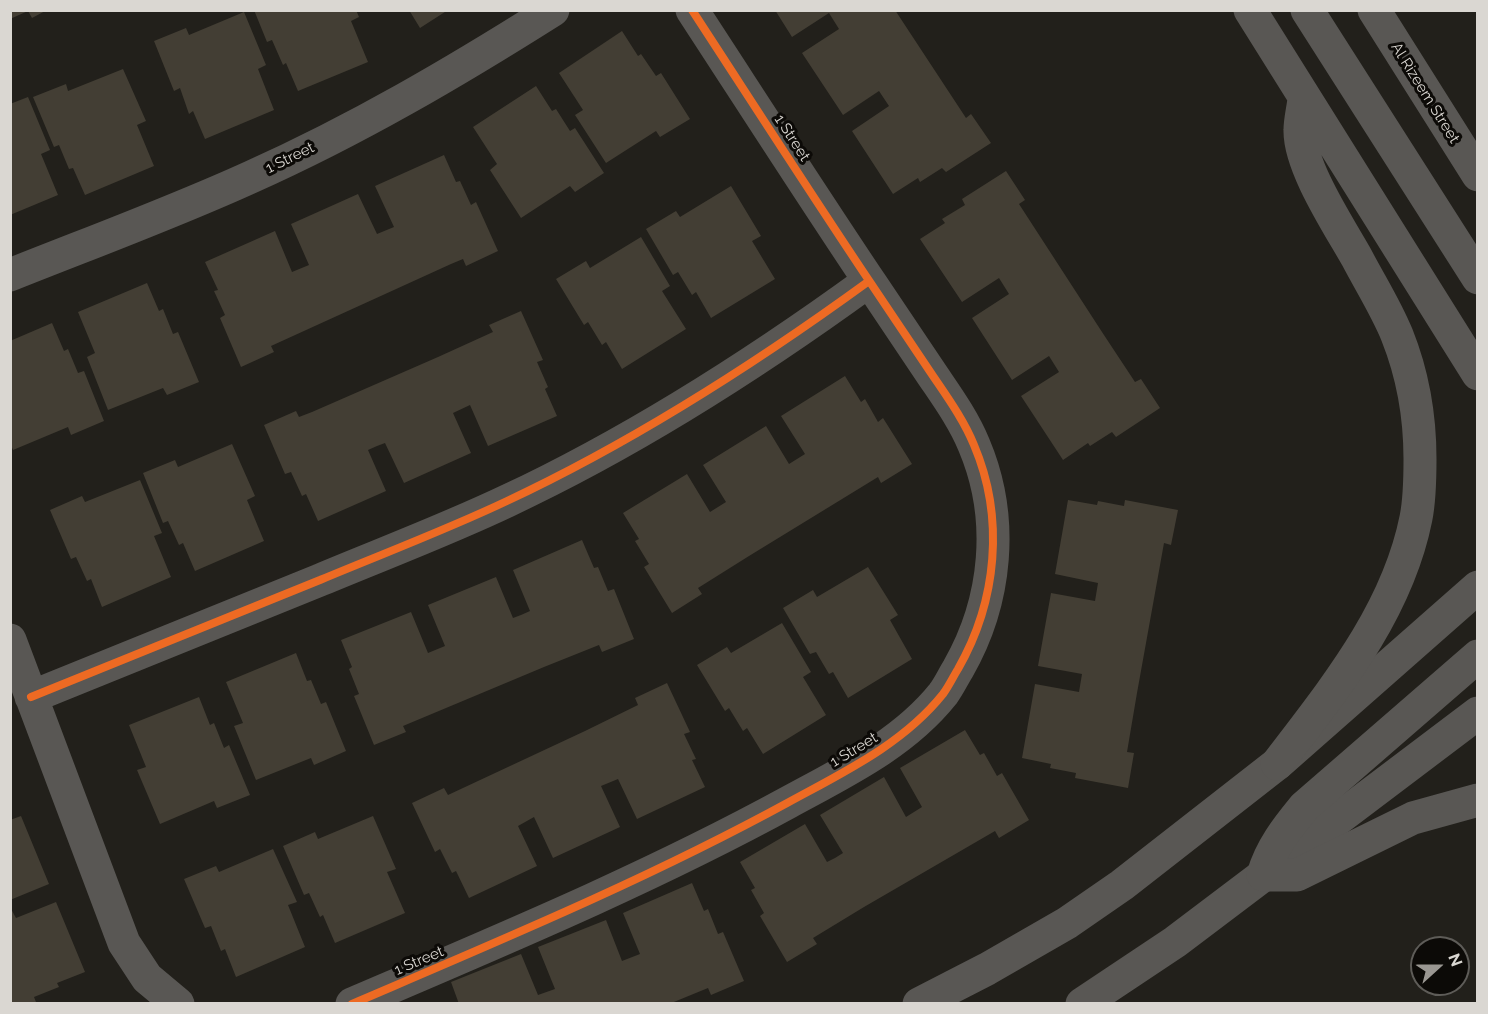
<!DOCTYPE html>
<style>
body{margin:0}
#map{position:relative;width:1488px;height:1014px;overflow:hidden;background:#22201b;font-family:Raleway,sans-serif}
canvas{display:block}
.frame{position:absolute;inset:0;border:12px solid #dad7d2;pointer-events:none}
.north{position:absolute;left:1410px;top:936px;width:60px;height:60px;box-sizing:border-box;background:#0c0a07;border:2px solid #5e5c58;border-radius:50%;rotate:69deg;font-size:16px;font-weight:700;line-height:24px;text-align:center;color:#dad7d2}
.north::after{content:'';display:block;margin:auto;width:21px;height:27px;background:#9a9792;clip-path:polygon(50% 0,100% 100%,50% 72%,0 100%)}
</style>
<div id="map">
<canvas width="1488" height="1014"></canvas>
<div class="frame"></div>
<div class="north">N</div>
</div>
<script>
const context = document.querySelector('canvas').getContext('2d');
context.lineJoin = 'round';
function paint(path, color) {
  context.fillStyle = color;
  context.fill(path, 'evenodd');
}
function strokePath(path, color, width, dash) {
  context.strokeStyle = color;
  context.lineWidth = width;
  context.lineCap = dash ? 'butt' : 'round';
  context.setLineDash(dash || []);
  context.stroke(path);
}
function drawText(font, color, halo, rows, align = 'center') {
  context.font = font + ' Raleway,sans-serif';
  context.lineWidth = 6;
  context.setLineDash([]);
  context.textBaseline = 'middle';
  context.strokeStyle = halo;
  context.fillStyle = color;
  for (const [text, x, y, turn = 0] of rows) {
    context.save();
    context.translate(x, y);
    context.rotate((+turn || 0) * Math.PI / 180);
    context.textAlign = isNaN(turn) ? turn : align;
    if (halo) context.strokeText(text, 0, 0);
    context.fillText(text, 0, 0);
    context.restore();
  }
}
const building = new Path2D(`
 M 10,10 L 47,10 L 32,18 L 28,11 L 10,19 Z
 M 254,10 L 356,10 L 359,17 L 351,21 L 368,62 L 298,91 L 286,63 L 283,65 L 272,40 L 267,42 Z
 M 409,10 L 448,10 L 420,28 Z
 M 775,10 L 895,10 L 966,118 L 971,114 L 991,143 L 946,172 L 942,168 L 920,182 L 918,178 L 893,194 L 852,131 L 889,106 L 879,91 L 843,115 L 802,53 L 839,29 L 829,13 L 792,37 Z
 M 244,12 L 266,65 L 258,69 L 274,110 L 205,139 L 193,111 L 189,114 L 180,88 L 174,91 L 154,41 L 186,28 L 189,35 Z
 M 622,31 L 638,56 L 641,54 L 656,76 L 661,73 L 690,119 L 660,137 L 656,131 L 606,163 L 575,115 L 583,110 L 559,73 Z
 M 123,69 L 146,121 L 137,125 L 154,166 L 85,195 L 73,168 L 69,169 L 59,145 L 54,147 L 33,97 L 66,84 L 68,91 Z
 M 536,86 L 552,111 L 556,109 L 570,131 L 575,128 L 604,173 L 575,192 L 570,186 L 521,218 L 490,170 L 497,164 L 473,127 Z
 M 28,97 L 50,150 L 41,154 L 58,195 L 10,215 L 10,104 Z
 M 444,155 L 456,182 L 460,181 L 471,205 L 476,202 L 498,251 L 466,266 L 463,259 L 451,264 L 271,346 L 274,352 L 241,367 L 220,318 L 225,315 L 214,291 L 218,290 L 205,262 L 275,231 L 292,272 L 309,265 L 291,224 L 358,194 L 377,234 L 394,227 L 375,186 Z
 M 1006,171 L 1025,200 L 1019,204 L 1102,332 L 1135,382 L 1141,379 L 1160,408 L 1116,437 L 1112,432 L 1090,446 L 1088,443 L 1063,460 L 1021,396 L 1059,372 L 1049,356 L 1012,380 L 972,318 L 1009,294 L 999,278 L 962,302 L 920,239 L 945,223 L 942,219 L 965,205 L 962,199 Z
 M 731,186 L 761,236 L 752,241 L 775,279 L 711,318 L 696,292 L 692,295 L 678,272 L 673,275 L 646,229 L 676,211 L 680,217 Z
 M 641,237 L 670,286 L 662,291 L 686,329 L 622,369 L 606,342 L 602,345 L 588,322 L 584,325 L 556,279 L 586,261 L 590,268 Z
 M 147,283 L 159,311 L 163,309 L 173,334 L 178,332 L 199,382 L 167,395 L 163,388 L 108,410 L 87,357 L 95,353 L 78,312 Z
 M 521,311 L 543,360 L 537,362 L 548,387 L 545,389 L 557,416 L 488,446 L 470,405 L 453,413 L 471,453 L 404,483 L 385,443 L 377,446 L 368,450 L 386,491 L 318,521 L 306,494 L 302,496 L 291,472 L 285,474 L 264,425 L 296,411 L 299,417 L 312,412 L 438,357 L 493,332 L 489,325 Z
 M 52,323 L 64,351 L 68,349 L 78,373 L 84,371 L 104,421 L 71,435 L 68,427 L 13,450 L 10,443 L 10,341 Z
 M 845,376 L 861,402 L 865,399 L 878,422 L 883,418 L 912,464 L 881,483 L 878,477 L 749,556 L 698,588 L 702,594 L 672,613 L 644,567 L 649,564 L 635,541 L 639,539 L 623,513 L 687,474 L 710,512 L 726,502 L 703,465 L 766,426 L 789,464 L 805,454 L 781,416 Z
 M 232,444 L 255,496 L 247,500 L 264,541 L 195,571 L 183,543 L 179,545 L 168,521 L 163,523 L 143,473 L 175,460 L 178,467 Z
 M 140,480 L 162,533 L 154,536 L 171,577 L 102,607 L 91,579 L 87,581 L 76,557 L 71,559 L 50,510 L 82,496 L 85,502 Z
 M 1068,500 L 1097,505 L 1098,501 L 1124,506 L 1125,500 L 1178,510 L 1171,545 L 1164,543 L 1137,693 L 1127,752 L 1134,753 L 1128,788 L 1075,778 L 1076,773 L 1050,768 L 1051,764 L 1022,758 L 1035,684 L 1079,692 L 1082,674 L 1038,666 L 1051,593 L 1095,601 L 1098,583 L 1055,574 Z
 M 582,540 L 594,568 L 598,567 L 608,591 L 614,589 L 634,639 L 602,652 L 599,645 L 544,667 L 403,726 L 406,732 L 374,745 L 354,696 L 359,694 L 349,669 L 352,667 L 341,640 L 411,612 L 428,653 L 445,646 L 428,605 L 496,577 L 513,618 L 521,615 L 530,611 L 513,570 Z
 M 868,567 L 898,615 L 890,620 L 912,659 L 848,698 L 833,672 L 829,674 L 816,652 L 810,654 L 783,608 L 813,590 L 817,597 Z
 M 782,623 L 811,672 L 803,677 L 826,715 L 763,754 L 747,728 L 743,731 L 729,708 L 725,711 L 697,665 L 727,647 L 731,653 Z
 M 296,653 L 307,681 L 311,680 L 321,704 L 326,702 L 346,751 L 314,765 L 311,758 L 256,780 L 234,726 L 243,723 L 226,682 Z
 M 667,683 L 690,732 L 684,734 L 696,759 L 692,760 L 705,787 L 637,819 L 618,779 L 601,786 L 620,827 L 553,858 L 534,817 L 518,826 L 537,866 L 469,898 L 456,871 L 452,873 L 440,849 L 435,852 L 412,803 L 444,788 L 448,795 L 585,731 L 638,705 L 635,698 Z
 M 199,697 L 210,725 L 214,723 L 224,748 L 229,745 L 250,795 L 217,808 L 214,801 L 160,824 L 137,770 L 146,767 L 129,725 Z
 M 965,730 L 980,755 L 984,753 L 997,776 L 1002,773 L 1029,820 L 999,838 L 995,831 L 864,907 L 813,938 L 817,944 L 787,962 L 760,916 L 764,913 L 751,890 L 755,888 L 740,862 L 805,824 L 827,862 L 835,858 L 843,853 L 820,815 L 884,777 L 906,817 L 922,807 L 900,768 Z
 M 21,816 L 49,884 L 10,900 L 10,820 Z
 M 373,816 L 396,869 L 387,872 L 405,913 L 335,943 L 323,915 L 320,917 L 309,893 L 304,895 L 283,846 L 315,832 L 318,839 Z
 M 273,849 L 297,902 L 288,905 L 305,947 L 236,977 L 225,949 L 221,951 L 211,926 L 205,928 L 184,879 L 216,866 L 219,872 Z
 M 692,883 L 704,911 L 708,909 L 718,934 L 723,932 L 744,981 L 711,995 L 708,988 L 669,1004 L 459,1004 L 451,982 L 521,954 L 538,995 L 555,989 L 538,947 L 606,920 L 622,961 L 640,954 L 623,913 Z
 M 56,902 L 85,972 L 57,983 L 59,987 L 34,997 L 36,1002 L 10,1004 L 10,907 L 16,918 Z`);
const street = new Path2D(`
 M 10,275 C 90,243 172,213 251,177 C 356,130 455,72 553,10
 M 10,640 L 124,943 L 147,978 L 178,1004
 M 31,697 C 128,658 224,619 320,580 C 382,554 446,530 507,501 C 635,441 755,364 869,281
 M 352,1004 C 499,941 648,879 789,802 C 844,772 903,744 943,694 C 949,686 953,677 958,669 C 997,601 1005,518 974,445 C 963,418 945,394 929,370 C 910,342 891,313 872,285 C 811,194 752,102 692,10
 M 919,1004 L 987,969 L 1067,923 L 1122,885 L 1277,764 L 1478,587
 M 1082,1004 L 1175,942 L 1478,713`);
const secondary = new Path2D(`
 M 1250,10 L 1478,374
 M 1307,10 L 1478,278
 M 1374,10 L 1478,175
 M 1478,656 L 1304,807 C 1286,829 1271,848 1263,875 L 1297,875 L 1413,818 L 1478,800
 M 1277,764 C 1334,689 1397,613 1416,518 C 1420,498 1420,478 1420,459 C 1420,416 1413,375 1397,335 C 1386,308 1370,283 1357,258 C 1339,226 1299,166 1300,130 C 1300,120 1303,109 1304,99`);
const cycleway = new Path2D(`
 M 31,697 C 128,658 224,619 320,580 C 382,554 446,530 507,501 C 635,441 755,364 869,281
 M 352,1004 C 499,941 648,879 789,802 C 844,772 903,744 943,694 C 949,686 953,677 958,669 C 997,601 1005,518 974,445 C 963,418 945,394 929,370 C 910,342 891,313 872,285 C 811,194 752,102 692,10`);
const streetNames = [
 ["Al Rizeem Street",1425,93,58],
 ["1 Street",792,138,57],
 ["1 Street",290,158,-26],
 ["1 Street",854,750,-31],
 ["1 Street",419,961,-23]
];
paint(building, '#433e34');
strokePath(street, '#595754', 33);
strokePath(secondary, '#595754', 33);
strokePath(cycleway, '#ed6a23', 8);
drawText('15px', '#dad7d2', '#0c0a07', streetNames);
</script>
